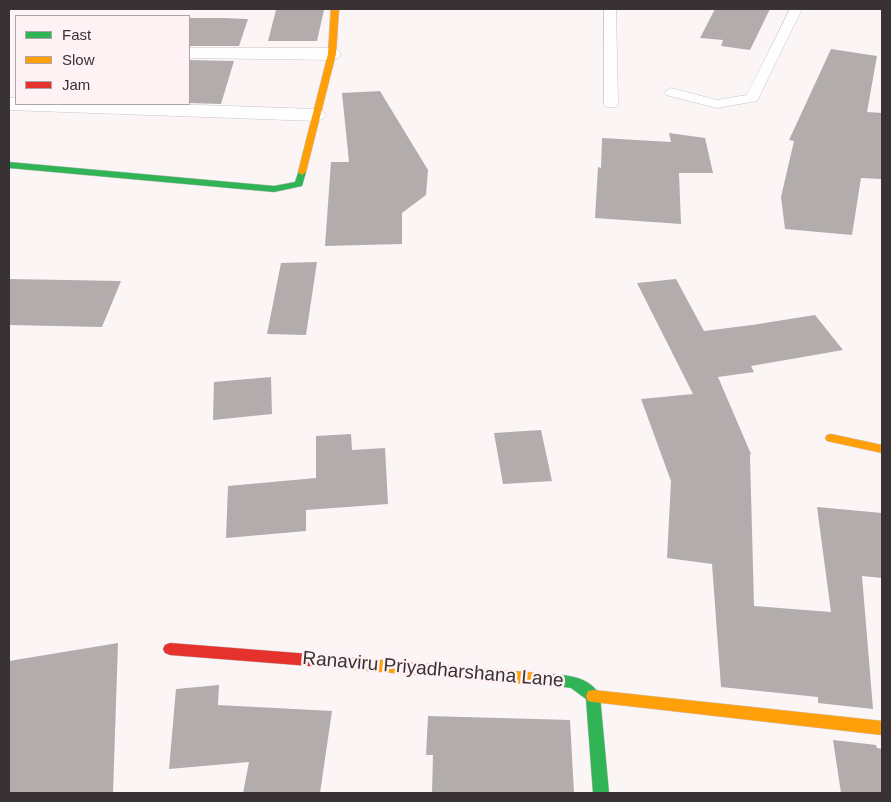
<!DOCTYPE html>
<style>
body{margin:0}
#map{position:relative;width:891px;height:802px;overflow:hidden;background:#fcf5f6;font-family:Helvetica,sans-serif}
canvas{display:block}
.frame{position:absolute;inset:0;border:10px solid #383234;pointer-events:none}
.legend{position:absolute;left:15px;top:15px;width:175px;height:90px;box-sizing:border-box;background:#fff2f5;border:1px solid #afa5a8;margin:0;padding:6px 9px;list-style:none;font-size:15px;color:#383234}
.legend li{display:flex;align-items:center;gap:10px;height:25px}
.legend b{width:25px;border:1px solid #afa5a8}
</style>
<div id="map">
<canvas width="891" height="802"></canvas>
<div class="frame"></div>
<ul class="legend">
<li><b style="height:6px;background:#30b455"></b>Fast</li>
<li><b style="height:6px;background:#ff9f0a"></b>Slow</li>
<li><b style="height:6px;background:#e5322d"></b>Jam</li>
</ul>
</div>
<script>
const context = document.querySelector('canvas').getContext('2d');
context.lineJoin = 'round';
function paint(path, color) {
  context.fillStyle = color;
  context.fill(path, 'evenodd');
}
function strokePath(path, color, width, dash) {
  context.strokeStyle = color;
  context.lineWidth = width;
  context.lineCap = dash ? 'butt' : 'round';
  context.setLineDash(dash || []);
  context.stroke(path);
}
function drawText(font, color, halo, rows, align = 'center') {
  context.font = font + ' Helvetica,sans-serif';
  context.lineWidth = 5;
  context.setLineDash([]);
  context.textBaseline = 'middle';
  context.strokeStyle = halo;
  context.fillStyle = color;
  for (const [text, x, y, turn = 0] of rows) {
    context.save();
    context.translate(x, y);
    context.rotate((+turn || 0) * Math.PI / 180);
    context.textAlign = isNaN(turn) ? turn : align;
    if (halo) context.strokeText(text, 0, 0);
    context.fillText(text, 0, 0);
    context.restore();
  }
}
const building = new Path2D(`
 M 715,9 L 770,9 L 750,50 L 721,46 L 723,40 L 700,38 Z
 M 276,10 L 324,10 L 317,41 L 268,41 Z
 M 189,18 L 223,18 L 248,19 L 239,46 L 189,46 Z
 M 831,49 L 877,56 L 867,112 L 882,113 L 882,179 L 861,178 L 852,235 L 785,229 L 781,197 L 794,141 L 789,140 Z
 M 189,60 L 234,61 L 221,104 L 189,103 Z
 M 380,91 L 428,170 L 426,195 L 402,213 L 402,244 L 325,246 L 331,162 L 349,162 L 342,93 Z
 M 669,133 L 705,138 L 713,173 L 679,173 L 681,224 L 595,218 L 598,167 L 601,168 L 602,138 L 671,142 Z
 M 317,262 L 306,335 L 267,334 L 281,263 Z
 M 9,279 L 121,281 L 102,327 L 9,325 Z
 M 676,279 L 704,331 L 752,325 L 752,327 L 752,325 L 815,315 L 843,350 L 751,366 L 754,372 L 718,377 L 751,454 L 750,455 L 754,606 L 831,612 L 817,507 L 882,513 L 882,578 L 862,576 L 873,709 L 818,703 L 818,697 L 721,687 L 712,564 L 667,558 L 671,481 L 641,399 L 693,394 L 637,283 Z
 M 271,377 L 272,414 L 213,420 L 214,382 Z
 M 541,430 L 552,481 L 503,484 L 494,433 Z
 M 351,434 L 352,450 L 385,448 L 388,504 L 306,510 L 306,531 L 226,538 L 228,486 L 316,478 L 316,436 Z
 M 118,643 L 113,793 L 9,793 L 9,661 Z
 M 219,685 L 218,705 L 332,711 L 320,793 L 243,793 L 249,762 L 169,769 L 176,689 Z
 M 428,716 L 570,720 L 574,793 L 432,793 L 433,755 L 426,755 Z
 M 833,740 L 876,745 L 877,748 L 882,749 L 882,793 L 841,793 Z`);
const lane = new Path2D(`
 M 604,9 L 616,9 L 618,104 L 616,107 L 606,107 L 604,104 Z
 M 790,9 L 802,9 L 757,101 L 717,108 L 666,95 L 664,92 L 671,88 L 717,100 L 747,95 Z`);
const street = new Path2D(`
 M 189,48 L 332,48 L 338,50 L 341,54 L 338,58 L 332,60 L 189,58 Z
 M 9,98 L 16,98 L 16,104 L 168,104 L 316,109 L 323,111 L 326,115 L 323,119 L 316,121 L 9,110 Z`);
const fast = new Path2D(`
 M 9,162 L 274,186 L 295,182 L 299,170 L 302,169 L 306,172 L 302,186 L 274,192 L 9,168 Z
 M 550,674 C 568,675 591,677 600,696 L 609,793 L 593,793 L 586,699 L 571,688 L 545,684 L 543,680 L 545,676 Z`);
const slow = new Path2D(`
 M 331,9 L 339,9 L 336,54 L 306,172 L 302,175 L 298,172 L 328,54 Z
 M 831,434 L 882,445 L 882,453 L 827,441 L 825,438 L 827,435 Z
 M 322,655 L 550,674 L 555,676 L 557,680 L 555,684 L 550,686 L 322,667 L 317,665 L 315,661 L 317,657 Z
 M 593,690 L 882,721 L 882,735 L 593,702 L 588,701 L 586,696 L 588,691 Z`);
const jam = new Path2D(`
 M 170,643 L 322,655 L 327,657 L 329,661 L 327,665 L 322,667 L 170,655 L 165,653 L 163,649 L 165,645 Z`);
const nearStreetnames = [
 ["Ranaviru Priyadharshana Lane",433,670,5]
];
paint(building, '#b2acad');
strokePath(lane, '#c8c2c3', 1);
strokePath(street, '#c8c2c3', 1);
strokePath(fast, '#c8c2c3', 1);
strokePath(slow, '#c8c2c3', 1);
strokePath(jam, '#c8c2c3', 1);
paint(lane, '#fffefe');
paint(street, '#fffefe');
paint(fast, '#30b455');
paint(slow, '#ff9f0a');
paint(jam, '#e5322d');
drawText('19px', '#383234', '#fff2f5', nearStreetnames);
</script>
